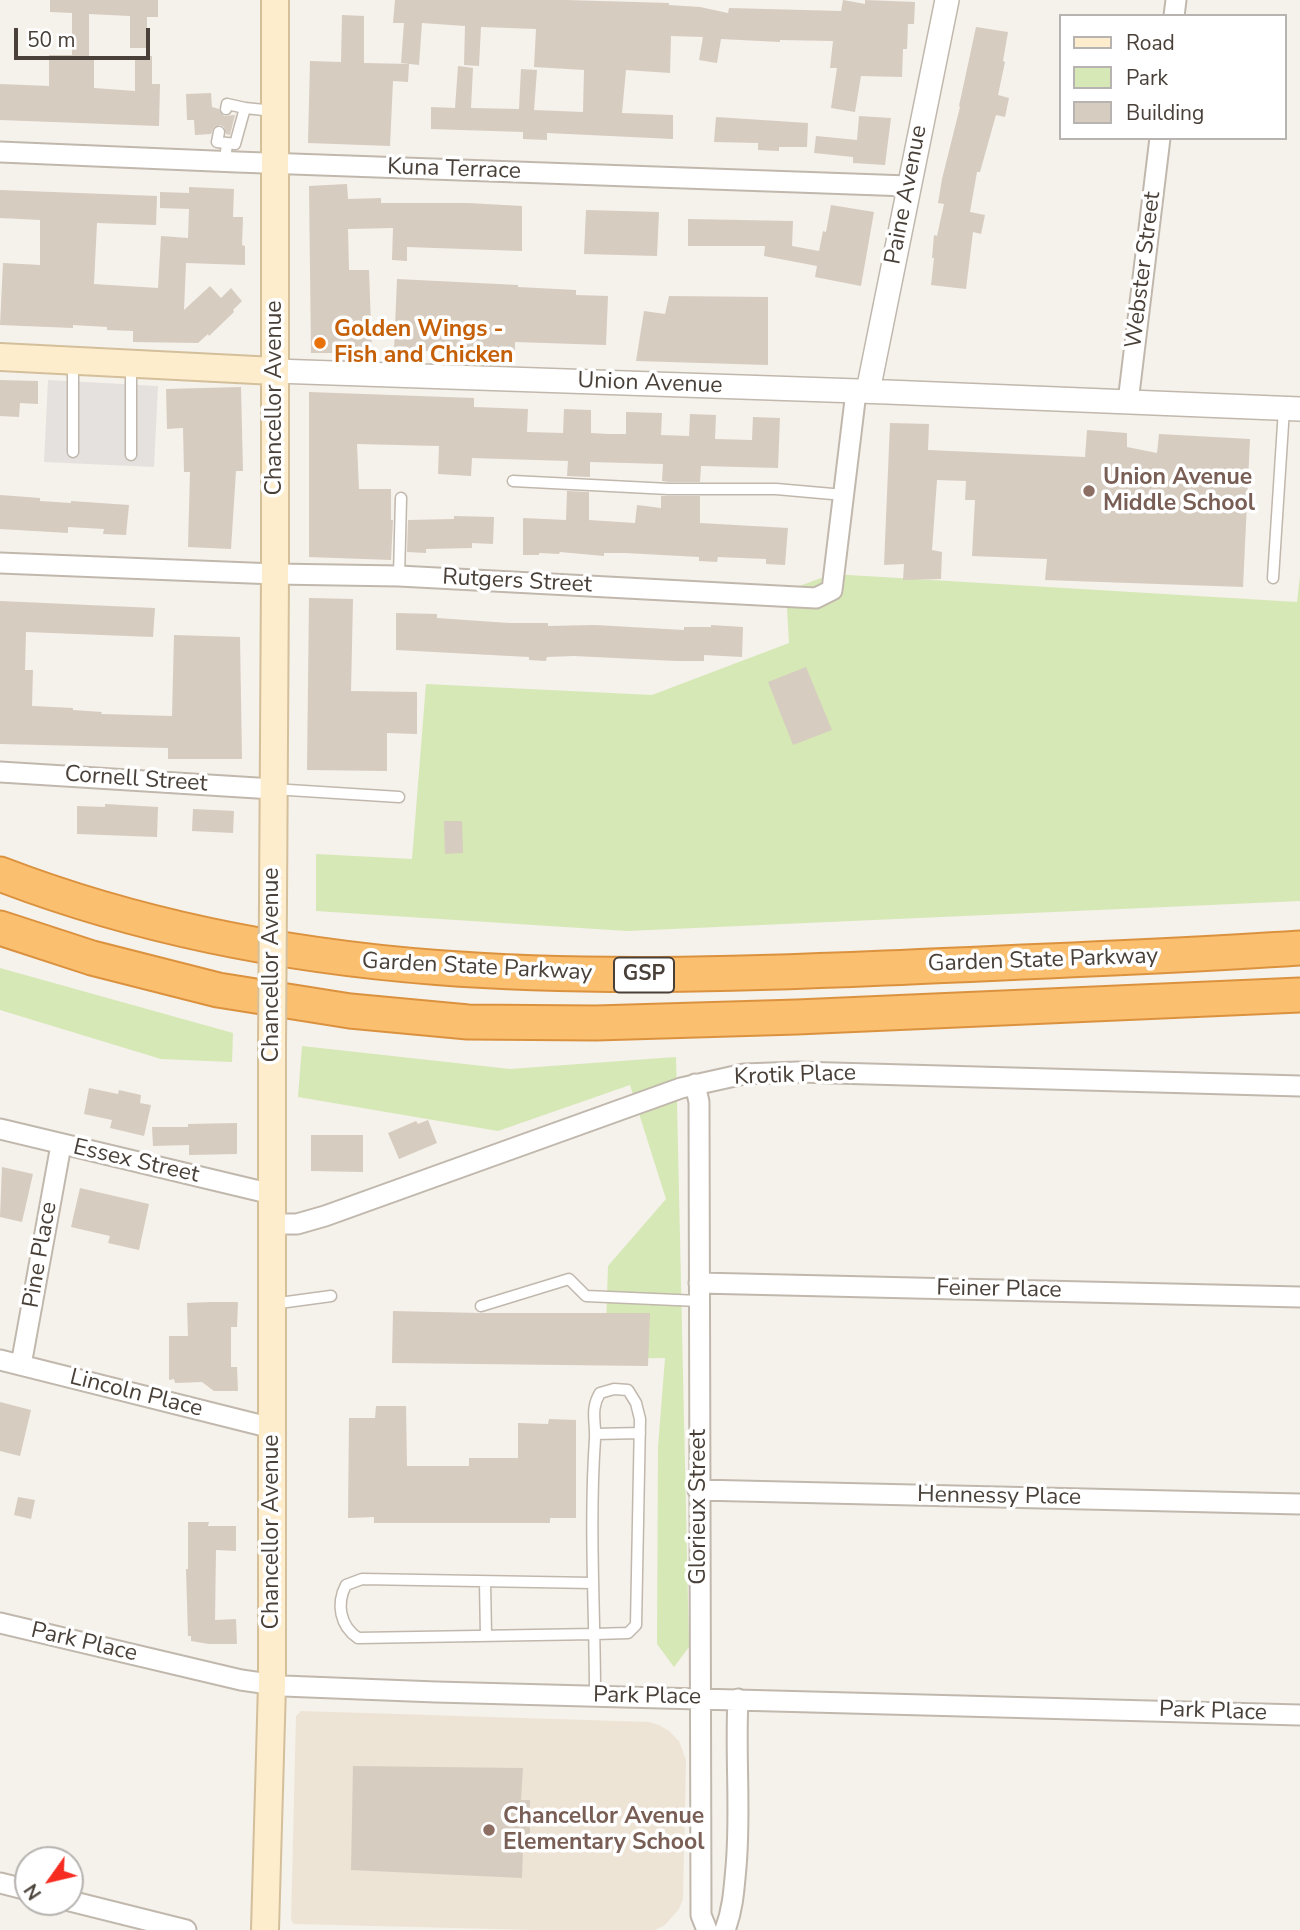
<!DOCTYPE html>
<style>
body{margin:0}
#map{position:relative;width:1300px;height:1930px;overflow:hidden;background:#f5f1eb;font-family:"Nunito Sans",sans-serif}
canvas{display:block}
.legend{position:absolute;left:1059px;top:14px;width:228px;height:126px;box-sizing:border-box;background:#fff;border:2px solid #b6b3b0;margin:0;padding:9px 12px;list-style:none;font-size:21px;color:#494139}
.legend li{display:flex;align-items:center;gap:14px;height:35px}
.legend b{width:35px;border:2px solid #b6b3b0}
.north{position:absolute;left:14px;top:1846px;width:70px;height:70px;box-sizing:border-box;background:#fff;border:2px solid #b6b3b0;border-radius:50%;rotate:236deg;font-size:19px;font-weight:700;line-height:28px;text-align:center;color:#494139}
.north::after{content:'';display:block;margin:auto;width:24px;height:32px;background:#f62c21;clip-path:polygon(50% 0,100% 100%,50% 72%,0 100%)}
.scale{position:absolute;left:14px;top:28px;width:136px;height:32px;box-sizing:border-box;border:4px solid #494139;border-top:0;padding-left:9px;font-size:21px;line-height:24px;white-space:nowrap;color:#494139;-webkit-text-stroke:5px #fff;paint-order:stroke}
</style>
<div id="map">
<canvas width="1300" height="1930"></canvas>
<ul class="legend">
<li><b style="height:9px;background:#feedcc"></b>Road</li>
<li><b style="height:19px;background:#d6e8b5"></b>Park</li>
<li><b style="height:19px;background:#d7ccc0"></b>Building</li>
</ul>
<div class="north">N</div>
<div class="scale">50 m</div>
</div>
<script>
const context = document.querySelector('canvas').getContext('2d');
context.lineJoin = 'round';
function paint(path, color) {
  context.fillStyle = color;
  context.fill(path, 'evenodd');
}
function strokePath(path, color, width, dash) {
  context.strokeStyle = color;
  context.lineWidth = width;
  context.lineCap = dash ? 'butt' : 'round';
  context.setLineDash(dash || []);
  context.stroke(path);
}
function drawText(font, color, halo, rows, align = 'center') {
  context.font = font + ' "Nunito Sans",sans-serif';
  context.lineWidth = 7;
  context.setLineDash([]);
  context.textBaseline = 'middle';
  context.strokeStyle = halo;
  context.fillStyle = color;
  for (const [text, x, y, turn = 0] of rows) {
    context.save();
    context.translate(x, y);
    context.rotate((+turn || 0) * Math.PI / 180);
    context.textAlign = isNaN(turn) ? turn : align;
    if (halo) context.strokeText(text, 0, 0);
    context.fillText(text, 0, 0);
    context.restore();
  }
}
const education = new Path2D(`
 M 301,1711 L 649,1722 L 659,1725 L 669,1731 L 679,1741 L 686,1760 L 683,1899 L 679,1909 L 665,1925 L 655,1930 L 536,1930 L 294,1924 L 291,1920 L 296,1716 Z`);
const green = new Path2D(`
 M 832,574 L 1297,602 L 1300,576 L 1300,901 L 627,931 L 316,911 L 316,854 L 412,859 L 426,684 L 652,695 L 789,643 L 786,591 Z
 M 0,968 L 233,1033 L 232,1062 L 161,1059 L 0,1010 Z
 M 302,1046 L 510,1069 L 676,1057 L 689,1647 L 674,1667 L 657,1644 L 658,1447 L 665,1358 L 605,1359 L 608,1266 L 666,1199 L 630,1085 L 498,1131 L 298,1097 Z`);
const parking = new Path2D(`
 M 48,380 L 158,386 L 154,467 L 44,462 Z`);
const building = new Path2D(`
 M 50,0 L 158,0 L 158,17 L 147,17 L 147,48 L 130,48 L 130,16 L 89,14 L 89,56 L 94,56 L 94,88 L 135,91 L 135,56 L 152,56 L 152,84 L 160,84 L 159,126 L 0,120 L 0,84 L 49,86 L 49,55 L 72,55 L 72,13 L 50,12 Z
 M 395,0 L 566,0 L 669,3 L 669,5 L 700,7 L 728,13 L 729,8 L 841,11 L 843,0 L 865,4 L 865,0 L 915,2 L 914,24 L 908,24 L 907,49 L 903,49 L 902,77 L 861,76 L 855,112 L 831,108 L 837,68 L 830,68 L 833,41 L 780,40 L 780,42 L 721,39 L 717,63 L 699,60 L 703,37 L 671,36 L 670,73 L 626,70 L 622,113 L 673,115 L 673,139 L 547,133 L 547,140 L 523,139 L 523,132 L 431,129 L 431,107 L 455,108 L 458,66 L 473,68 L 471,108 L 519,109 L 521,69 L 537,70 L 534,110 L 583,112 L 584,70 L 534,67 L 536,29 L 481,27 L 479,66 L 464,65 L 465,26 L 422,23 L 419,65 L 401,63 L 404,23 L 393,23 Z
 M 342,15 L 364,16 L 364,63 L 409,64 L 408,82 L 393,81 L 390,146 L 308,143 L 310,61 L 341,62 Z
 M 976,27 L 1008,32 L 1003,61 L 1005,62 L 998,95 L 1009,98 L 1005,117 L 996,115 L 980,172 L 977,172 L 970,212 L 985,215 L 981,234 L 973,232 L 966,289 L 931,285 L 934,258 L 932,258 L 934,235 L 937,236 L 944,204 L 938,203 L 942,179 L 960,107 L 959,106 Z
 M 211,93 L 212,107 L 219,109 L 224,116 L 235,115 L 230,135 L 226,134 L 224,127 L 220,125 L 214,127 L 211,134 L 195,135 L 194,120 L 187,120 L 186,94 Z
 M 859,116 L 891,118 L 885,165 L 853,163 L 853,157 L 814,153 L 816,136 L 857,140 Z
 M 716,117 L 808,123 L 807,147 L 779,147 L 779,151 L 758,150 L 758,143 L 714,142 Z
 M 347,184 L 348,199 L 381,198 L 381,203 L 468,203 L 522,206 L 522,251 L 407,247 L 407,261 L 392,260 L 393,228 L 348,229 L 349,270 L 369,270 L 372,353 L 311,353 L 309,186 Z
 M 189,187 L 234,189 L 233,217 L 243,217 L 242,245 L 245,246 L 245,265 L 186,263 L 184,310 L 210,286 L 221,298 L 231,288 L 242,301 L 233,310 L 234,312 L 209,336 L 208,334 L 198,343 L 133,342 L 133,331 L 107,330 L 107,327 L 73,325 L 73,328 L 0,325 L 3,263 L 40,265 L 40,220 L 0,218 L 0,190 L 157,196 L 156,225 L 97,223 L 94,284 L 158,288 L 161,236 L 188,238 L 189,209 L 160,208 L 160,192 L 189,193 Z
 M 831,205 L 874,212 L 861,286 L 815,277 L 817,266 L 764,256 L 765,246 L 688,246 L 688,219 L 793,221 L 792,246 L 819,251 L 823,231 L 826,232 Z
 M 586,210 L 659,212 L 657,256 L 584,254 Z
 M 397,279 L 518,285 L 518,287 L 576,290 L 576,295 L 608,296 L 606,345 L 515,342 L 515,354 L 394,350 Z
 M 669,296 L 768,297 L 768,365 L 636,361 L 644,311 L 665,314 Z
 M 0,380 L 38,381 L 38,404 L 20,403 L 19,417 L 0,416 Z
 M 241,387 L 243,471 L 236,471 L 231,549 L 188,547 L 190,472 L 184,472 L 183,428 L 167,429 L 166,389 Z
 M 309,392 L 474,398 L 474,407 L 528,409 L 527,432 L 563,433 L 564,409 L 591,410 L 591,433 L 608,434 L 626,434 L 626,412 L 662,413 L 661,435 L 689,436 L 690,414 L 716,415 L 715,439 L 752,440 L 753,417 L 780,418 L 778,468 L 701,466 L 700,482 L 669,482 L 662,481 L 663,464 L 590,462 L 590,477 L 567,476 L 568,461 L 472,458 L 471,476 L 438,474 L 439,446 L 357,444 L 359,489 L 391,489 L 391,520 L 393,520 L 391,560 L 309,557 Z
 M 890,423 L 929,424 L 928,450 L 1085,457 L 1087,430 L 1127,433 L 1127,447 L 1157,453 L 1159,434 L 1250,439 L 1243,587 L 1045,580 L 1047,559 L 972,556 L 975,500 L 965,500 L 966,481 L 937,480 L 932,550 L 942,552 L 941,579 L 903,580 L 904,564 L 884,565 Z
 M 567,491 L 589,492 L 589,520 L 635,523 L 637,505 L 661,508 L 661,496 L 700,496 L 700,523 L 788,528 L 785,565 L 766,564 L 766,559 L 718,557 L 717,562 L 699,561 L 699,557 L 625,553 L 604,553 L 604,556 L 560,552 L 559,554 L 539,553 L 539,555 L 523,555 L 523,518 L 566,520 Z
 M 0,495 L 40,498 L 40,501 L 71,503 L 71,501 L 129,505 L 126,535 L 103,534 L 104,529 L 68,527 L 68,533 L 0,529 Z
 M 454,516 L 494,517 L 493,544 L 472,543 L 472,548 L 426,549 L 426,553 L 407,552 L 408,520 L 454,519 Z
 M 309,598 L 353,599 L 351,691 L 417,692 L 417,734 L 387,733 L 387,771 L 307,770 Z
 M 0,601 L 155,608 L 153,637 L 26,632 L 25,670 L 33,670 L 32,706 L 73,708 L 73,710 L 102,712 L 101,714 L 172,716 L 174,635 L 240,637 L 242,759 L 168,759 L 168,748 L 0,744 Z
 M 396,613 L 437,614 L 437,618 L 509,623 L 548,623 L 548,626 L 595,625 L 684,630 L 684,627 L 711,627 L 711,625 L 743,627 L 742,657 L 704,655 L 704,661 L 676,661 L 574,656 L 547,657 L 546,661 L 529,660 L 529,657 L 396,650 Z
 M 806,667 L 832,730 L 793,745 L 768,682 Z
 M 105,804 L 158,807 L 157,837 L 77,834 L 77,806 L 105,807 Z
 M 193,809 L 234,811 L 233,833 L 192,831 Z
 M 444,821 L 462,821 L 463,853 L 445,854 Z
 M 89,1088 L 118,1094 L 119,1090 L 141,1095 L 140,1103 L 151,1105 L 144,1136 L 110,1128 L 112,1120 L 84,1114 Z
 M 428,1120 L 437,1143 L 399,1159 L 388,1133 L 416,1121 L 418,1124 Z
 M 237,1123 L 237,1154 L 189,1155 L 189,1145 L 153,1146 L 152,1127 L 188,1127 L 188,1124 Z
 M 311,1135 L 363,1135 L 363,1172 L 311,1171 Z
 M 2,1167 L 33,1174 L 22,1222 L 0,1217 Z
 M 80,1188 L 149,1204 L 139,1250 L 108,1243 L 110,1236 L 71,1227 Z
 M 211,1302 L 238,1302 L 237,1327 L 231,1327 L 231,1367 L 237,1367 L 238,1391 L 214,1391 L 202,1382 L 175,1383 L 174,1379 L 169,1380 L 169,1336 L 188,1336 L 187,1303 Z
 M 393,1311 L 480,1313 L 650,1313 L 648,1366 L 392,1363 Z
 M 0,1402 L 31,1410 L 20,1456 L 0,1451 Z
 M 376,1406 L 406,1406 L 407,1466 L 469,1466 L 469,1458 L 518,1458 L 518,1423 L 548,1424 L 549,1419 L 576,1420 L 576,1518 L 550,1518 L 550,1523 L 374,1523 L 374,1517 L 348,1518 L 349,1418 L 375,1418 Z
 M 18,1497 L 35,1500 L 31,1519 L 14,1515 Z
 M 188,1522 L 209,1522 L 208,1526 L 236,1526 L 236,1551 L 216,1550 L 215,1620 L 236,1619 L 237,1644 L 209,1644 L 191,1641 L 191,1636 L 188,1636 L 186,1569 L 188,1569 Z
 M 353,1766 L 523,1768 L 521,1800 L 530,1800 L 530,1851 L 523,1850 L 522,1878 L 351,1870 Z`);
const service = new Path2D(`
 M 226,109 L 227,104 L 245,108
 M 219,132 L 217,142 L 227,143
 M 225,161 L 227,143 L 235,144 L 245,108 L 274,111
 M 73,364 L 73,452
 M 131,364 L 131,455
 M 513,481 L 669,489 L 776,489 L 844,495
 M 399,576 L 401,498
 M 1273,578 L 1284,409
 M 273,789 L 399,797
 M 272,1304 L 331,1296
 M 481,1306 L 569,1279 L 586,1296 L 699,1301
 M 595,1434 L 640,1433
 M 485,1582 L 486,1636
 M 593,1583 L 362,1579 L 346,1585 C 336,1604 340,1626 358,1638 L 595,1634 L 628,1633 L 636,1625 L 640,1419 L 636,1403 L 628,1390 L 614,1389 L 600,1393 C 590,1409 596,1422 595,1439 C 589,1525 595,1610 595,1696`);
const minor = new Path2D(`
 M 1174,16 L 1176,0
 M 0,152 L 237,162 L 908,186
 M 1128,402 L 1160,138
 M 0,563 L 275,574 L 399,576 L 816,598 L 832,590 L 856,392
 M 0,772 L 273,789
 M 695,1084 L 699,1102 L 701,1915 L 707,1930
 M 0,1129 L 272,1194
 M 272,1224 L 297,1224 L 325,1216 L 681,1088 L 744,1074 L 798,1072 L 1300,1086
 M 699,1283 L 1300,1297
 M 0,1360 L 272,1428
 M 21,1365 L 61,1145
 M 698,1490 L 1300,1504
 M 0,1623 L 241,1680 L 283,1686 L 436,1692 L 1300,1715
 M 0,1883 L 28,1890
 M 70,1901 L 186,1930
 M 725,1930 C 733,1909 734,1889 736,1867 C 741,1811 735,1755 738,1699`);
const tertiary = new Path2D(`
 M 275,371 L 887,392 L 1300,409
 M 868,391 L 947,0`);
const secondary = new Path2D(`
 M 0,357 L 275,371
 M 273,901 L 275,574 L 275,0
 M 265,1930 L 272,1685 L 272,1044`);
const motorway = new Path2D(`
 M 0,874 C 289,985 581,981 885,968 C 1023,962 1162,957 1300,948
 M 0,928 L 92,958 L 218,990 L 350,1011 L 468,1022 L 596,1023 L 797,1017 L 1300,995`);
const secondaryBridge = new Path2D(`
 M 272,1044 L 273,901`);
const markers = [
 [320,343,7,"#e8710a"],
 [1089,491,7,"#8d6e63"],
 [489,1830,7,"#8d6e63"]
];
const shields = [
 [644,975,60]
];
const shieldNames = [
 ["GSP",644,975]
];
const streetNames = [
 ["Kuna Terrace",454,170,2],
 ["Paine Avenue",907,195,-79],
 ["Webster Street",1144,270,-83],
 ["Union Avenue",650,384,2],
 ["Chancellor Avenue",275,398,-90],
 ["Rutgers Street",517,582,3],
 ["Cornell Street",136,780,4],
 ["Garden State Parkway",1043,961,-2],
 ["Chancellor Avenue",272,965,-90],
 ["Garden State Parkway",477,968,3],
 ["Krotik Place",795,1076,-2],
 ["Essex Street",136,1162,13],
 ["Pine Place",41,1255,-80],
 ["Feiner Place",999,1290,1],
 ["Lincoln Place",136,1394,14],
 ["Hennessy Place",999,1497,1],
 ["Glorieux Street",699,1507,-90],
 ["Chancellor Avenue",272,1532,-90],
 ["Park Place",84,1643,13],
 ["Park Place",647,1697,1],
 ["Park Place",1213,1712,2]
];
const foodNames = [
 ["Golden Wings -",334,330],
 ["Fish and Chicken",334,356]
];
const educationNames = [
 ["Union Avenue",1103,478],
 ["Middle School",1103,504],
 ["Chancellor Avenue",503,1817],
 ["Elementary School",503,1843]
];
paint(education, '#eee4d5');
paint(green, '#d6e8b5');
paint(parking, '#e4e1df');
paint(building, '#d7ccc0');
strokePath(service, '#c1b8ad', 13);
strokePath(minor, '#c1b8ad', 23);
strokePath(tertiary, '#c1b8ad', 26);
strokePath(secondary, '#d4bf9b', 30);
strokePath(motorway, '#db923f', 37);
strokePath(service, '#fff', 10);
strokePath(minor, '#fff', 19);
strokePath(tertiary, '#fff', 23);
strokePath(secondary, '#feedcc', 26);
strokePath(motorway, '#fbbf70', 33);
strokePath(secondaryBridge, '#d4bf9b', 30, []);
strokePath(secondaryBridge, '#feedcc', 26);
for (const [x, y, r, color] of markers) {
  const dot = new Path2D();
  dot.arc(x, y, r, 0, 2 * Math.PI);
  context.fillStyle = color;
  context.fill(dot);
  strokePath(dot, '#fff', 2.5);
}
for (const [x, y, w] of shields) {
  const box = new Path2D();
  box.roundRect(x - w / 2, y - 17.5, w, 35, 5);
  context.fillStyle = '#fff';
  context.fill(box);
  strokePath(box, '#494139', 2);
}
drawText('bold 21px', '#494139', null, shieldNames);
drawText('23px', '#494139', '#fff', streetNames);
drawText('bold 23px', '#c56008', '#fff', foodNames, 'left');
drawText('bold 23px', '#785e54', '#fff', educationNames, 'left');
</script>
